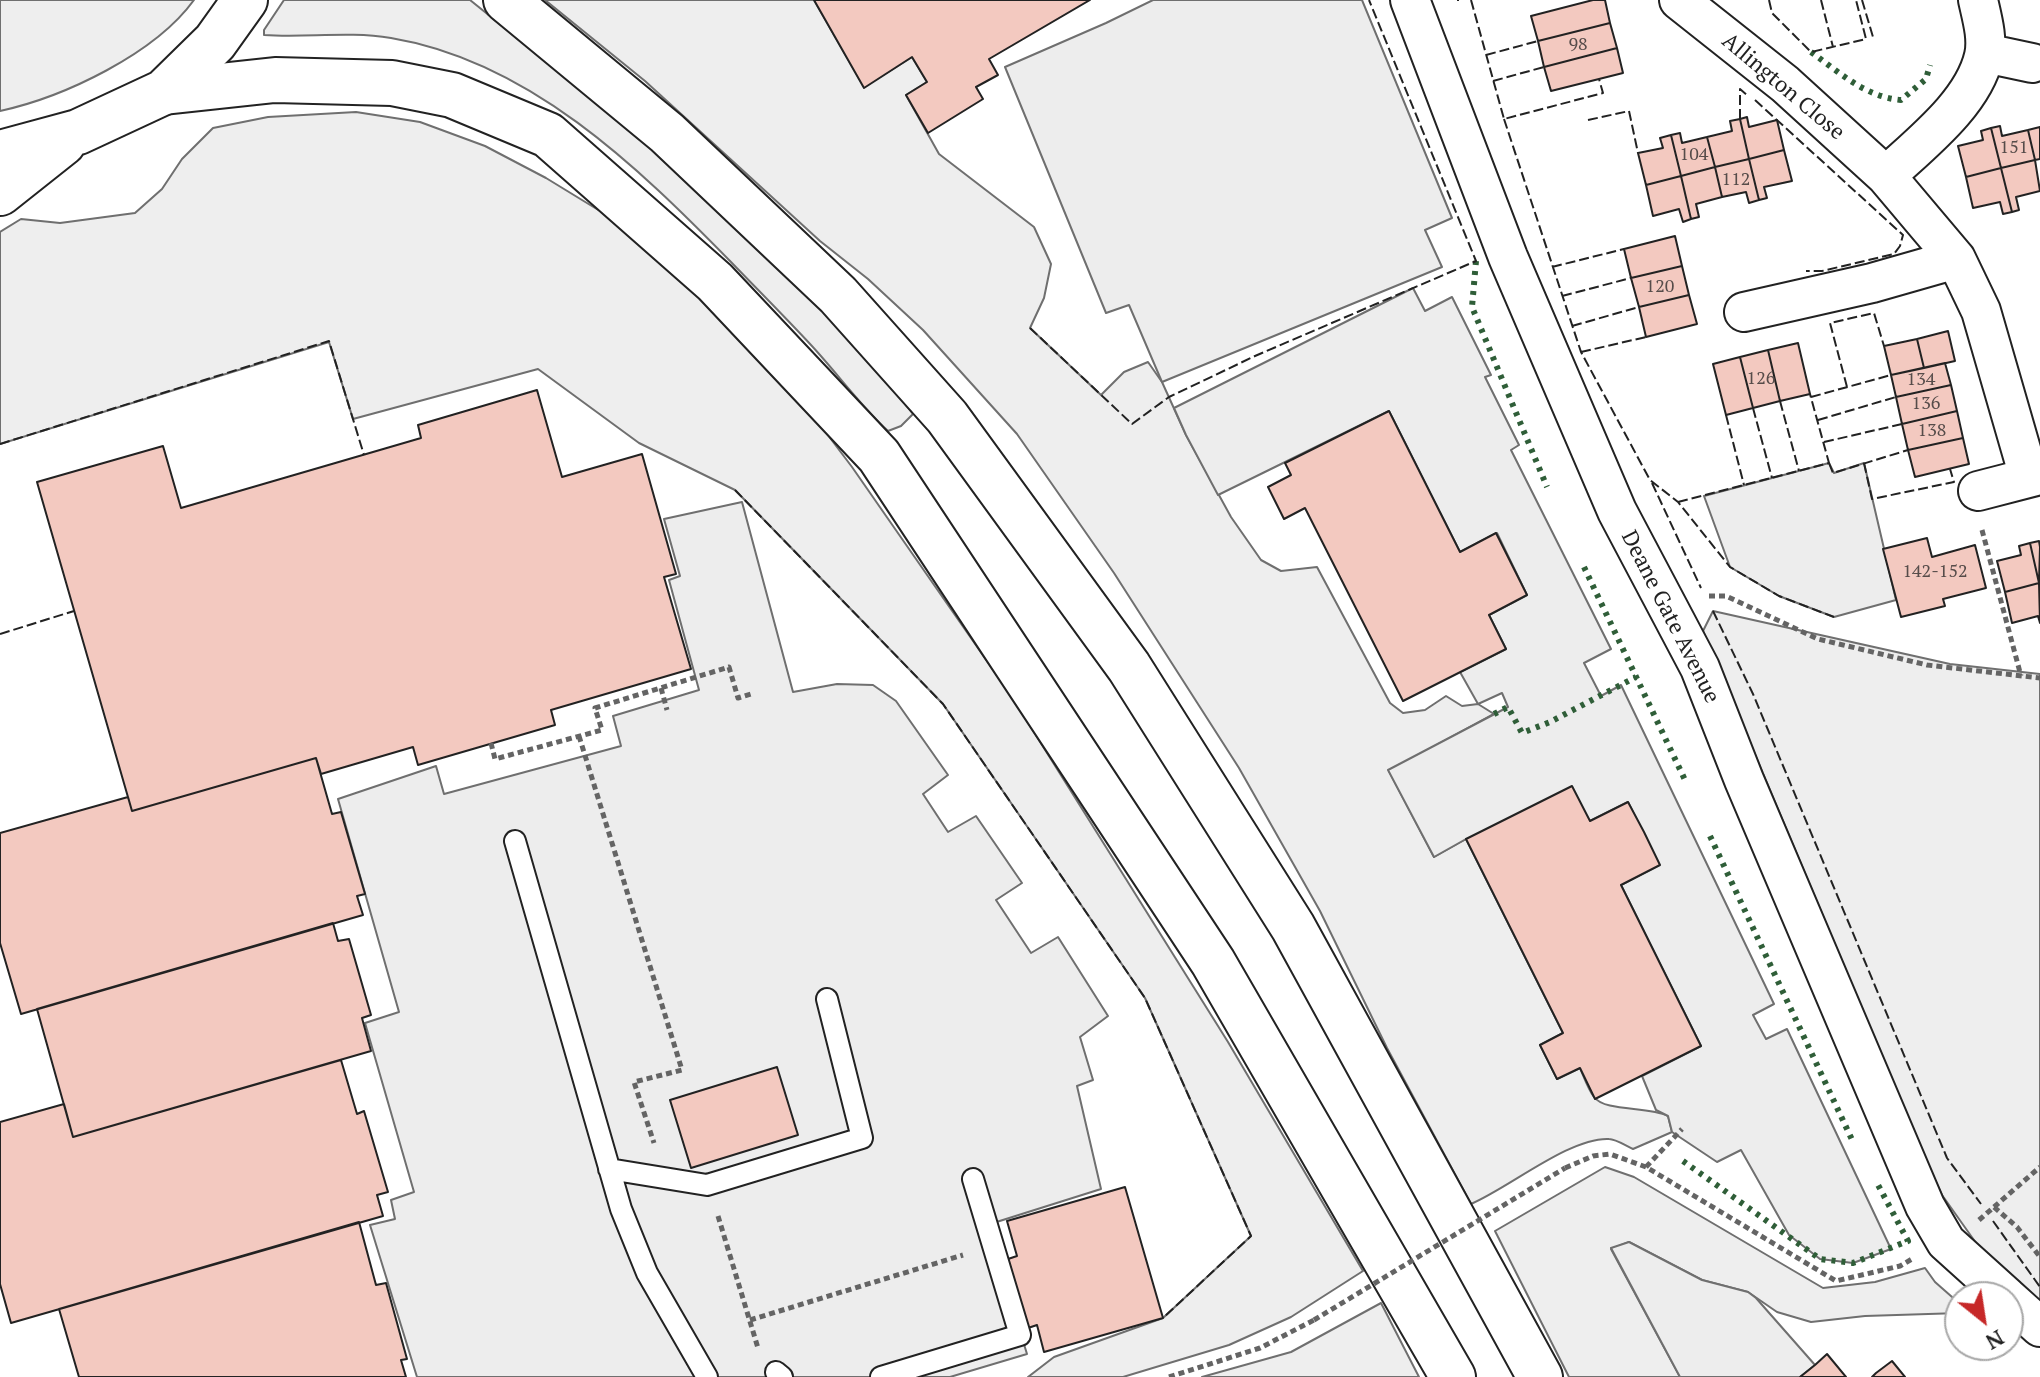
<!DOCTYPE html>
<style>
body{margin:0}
#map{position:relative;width:2040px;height:1377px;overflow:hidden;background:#fff;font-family:"PT Serif",serif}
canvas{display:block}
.north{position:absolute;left:1944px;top:1281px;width:80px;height:80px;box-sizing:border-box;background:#fff;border:2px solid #a7a7a7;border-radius:50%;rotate:150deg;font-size:22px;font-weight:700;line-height:32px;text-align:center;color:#222}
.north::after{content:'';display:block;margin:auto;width:28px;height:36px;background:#c62828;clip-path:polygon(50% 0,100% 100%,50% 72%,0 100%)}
</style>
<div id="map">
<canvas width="2040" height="1377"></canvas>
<div class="north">N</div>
</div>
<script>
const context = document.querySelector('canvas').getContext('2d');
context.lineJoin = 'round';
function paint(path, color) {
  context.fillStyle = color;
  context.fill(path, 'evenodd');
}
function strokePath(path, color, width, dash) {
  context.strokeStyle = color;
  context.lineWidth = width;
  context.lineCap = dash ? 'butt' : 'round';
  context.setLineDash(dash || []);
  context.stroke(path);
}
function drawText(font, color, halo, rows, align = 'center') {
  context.font = font + ' "PT Serif",serif';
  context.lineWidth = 6;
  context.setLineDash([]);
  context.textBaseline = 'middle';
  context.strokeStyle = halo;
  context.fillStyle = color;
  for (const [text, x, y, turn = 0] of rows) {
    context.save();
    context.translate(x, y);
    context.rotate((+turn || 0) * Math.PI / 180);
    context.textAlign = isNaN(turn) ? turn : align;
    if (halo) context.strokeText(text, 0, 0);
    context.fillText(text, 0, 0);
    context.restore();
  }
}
const green = new Path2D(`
 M 0,0 L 194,0 C 155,54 64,97 0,111 Z
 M 284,0 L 470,0 L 671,162 L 766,249 L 869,358 L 913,414 L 901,426 L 888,431 C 860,405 837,373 811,345 C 785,317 758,290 731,262 C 637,166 529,61 391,38 C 348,31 306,38 264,35 L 264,30 Z
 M 545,0 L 814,0 L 864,87 L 912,57 L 927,82 L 906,95 L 939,154 L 1034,227 L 1051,264 L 1044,298 L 1030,328 L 1101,395 L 1124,372 L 1148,362 L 1162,382 L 1186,435 L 1231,517 L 1261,560 L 1281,571 L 1317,567 L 1390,703 L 1403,713 L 1425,710 L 1446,696 L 1462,706 L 1478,704 L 1494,714 L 1389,771 L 1434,857 L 1466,839 L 1563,1033 L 1540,1045 L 1557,1079 L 1580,1068 C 1584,1077 1588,1089 1594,1097 C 1605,1112 1648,1106 1668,1116 L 1672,1132 L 1633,1149 C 1626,1146 1616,1139 1609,1139 C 1570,1137 1509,1188 1471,1204 L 1387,1048 L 1320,911 L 1239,768 L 1114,573 L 1017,434 L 923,330 L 868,279 L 820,241 L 645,81 Z
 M 356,112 L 420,122 L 485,146 L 546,178 L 618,222 L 702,298 L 815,418 L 852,467 L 1012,697 L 1228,1042 L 1363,1271 L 1291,1317 L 1229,1345 L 1123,1377 L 1028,1377 L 1054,1357 L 1163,1318 L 1251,1236 L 1145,998 L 943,704 L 735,490 L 639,443 L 538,369 L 353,419 L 329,342 L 0,444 L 0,232 L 21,219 L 60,223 L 135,213 L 162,189 L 182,159 L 213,128 L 268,117 Z
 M 1713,611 L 1950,664 L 2040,674 L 2040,1301 L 1981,1250 L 1942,1195 L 1926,1161 L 1703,631 Z
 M 1605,1167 L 1634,1177 L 1823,1288 L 1875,1282 L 1925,1268 L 1935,1282 L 1960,1304 L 1960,1313 L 1865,1316 L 1811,1322 L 1777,1312 L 1748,1292 L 1702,1280 L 1629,1242 L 1611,1249 L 1680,1377 L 1569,1377 L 1495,1231 Z
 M 1381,1303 L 1419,1377 L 1202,1377 L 1291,1352 Z`);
const parking = new Path2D(`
 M 1153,0 L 1362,0 L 1452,218 L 1425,230 L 1442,267 L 1162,382 L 1129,305 L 1106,313 L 1005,67 L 1106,23 Z
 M 1413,288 L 1425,311 L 1452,297 L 1491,375 L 1485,377 L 1519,445 L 1511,450 L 1611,649 L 1584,663 L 1601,696 L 1621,685 L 1774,1004 L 1753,1015 L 1766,1039 L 1787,1029 L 1891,1249 L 1853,1263 L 1820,1259 L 1789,1235 L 1741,1150 L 1717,1162 L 1672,1132 L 1668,1116 L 1656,1110 L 1642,1076 L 1701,1046 L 1621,885 L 1659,865 L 1628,802 L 1590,821 L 1466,839 L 1434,857 L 1388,770 L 1508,707 L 1502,693 L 1478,704 L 1460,672 L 1506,649 L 1489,615 L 1527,595 L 1497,533 L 1460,552 L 1389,411 L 1218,495 L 1186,435 L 1174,408 Z
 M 1829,463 L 1834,473 L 1864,463 L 1896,600 L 1834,617 L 1779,596 L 1730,567 L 1704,496 Z
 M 742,502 L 793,692 L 837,684 L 873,685 L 896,701 L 948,775 L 923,794 L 948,832 L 976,816 L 1022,883 L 996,900 L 1031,953 L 1058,937 L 1108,1016 L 1080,1037 L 1093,1080 L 1077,1086 L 1101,1189 L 987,1225 L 1027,1354 L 950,1377 L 417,1377 L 370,1225 L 395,1219 L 391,1200 L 414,1192 L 365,1023 L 399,1012 L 338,799 L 436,766 L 444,794 L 621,746 L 613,716 L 699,690 L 669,580 L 680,576 L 664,519 Z
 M 1629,1242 L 1702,1280 L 1748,1292 L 1756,1298 L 1815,1365 L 1800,1377 L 1680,1377 L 1611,1248 Z`);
const building = new Path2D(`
 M 814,0 L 1090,0 L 989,59 L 998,75 L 976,87 L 983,99 L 928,133 L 906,95 L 927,82 L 912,57 L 864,88 Z
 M 1593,0 L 1605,0 L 1610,23 L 1538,41 L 1531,16 Z
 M 1610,23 L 1617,48 L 1544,67 L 1538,41 Z
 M 1617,48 L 1623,73 L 1551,91 L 1544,67 Z
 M 1747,117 L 1749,127 L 1777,120 L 1784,150 L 1749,159 L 1740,119 Z
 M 1740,119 L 1749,159 L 1715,167 L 1707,137 L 1732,131 L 1730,121 Z
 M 2000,126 L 2002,136 L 2028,130 L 2035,160 L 2001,168 L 1991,128 Z
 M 2040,127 L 2040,159 L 2035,160 L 2028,130 Z
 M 1991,128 L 2001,168 L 1966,177 L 1958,146 L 1983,140 L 1981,131 Z
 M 1680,133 L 1682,143 L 1707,137 L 1715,167 L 1681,176 L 1671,135 Z
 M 1671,135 L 1681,176 L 1646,185 L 1638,153 L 1663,148 L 1660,138 Z
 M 1784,150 L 1792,181 L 1764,187 L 1767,198 L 1759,200 L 1749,159 Z
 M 1749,159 L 1759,200 L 1749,203 L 1746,192 L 1722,197 L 1715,167 Z
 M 2035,160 L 2040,191 L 2016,197 L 2019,210 L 2012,212 L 2001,168 Z
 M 1715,167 L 1722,197 L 1696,204 L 1699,217 L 1691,219 L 1681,176 Z
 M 2001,168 L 2012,212 L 2003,214 L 2000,202 L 1973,208 L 1966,177 Z
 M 1681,176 L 1691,219 L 1683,222 L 1679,209 L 1653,216 L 1646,185 Z
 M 1675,236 L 1682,266 L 1631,278 L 1624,249 Z
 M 1682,266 L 1689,295 L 1639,307 L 1631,278 Z
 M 1689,295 L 1697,324 L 1646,337 L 1639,307 Z
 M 1948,331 L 1955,361 L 1924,368 L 1917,339 Z
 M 1917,339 L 1924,368 L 1891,375 L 1884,346 Z
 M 1798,343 L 1810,394 L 1780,401 L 1768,350 Z
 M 1768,350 L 1780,401 L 1753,408 L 1740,357 Z
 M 1740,357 L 1753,408 L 1726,415 L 1713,364 Z
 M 1945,363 L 1951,385 L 1896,397 L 1891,375 Z
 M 1951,385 L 1957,411 L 1902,424 L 1896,397 Z
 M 537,390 L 562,477 L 642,454 L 676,574 L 664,577 L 691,669 L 551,710 L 555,725 L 418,765 L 413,747 L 321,774 L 316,758 L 132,811 L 37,482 L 163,446 L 181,508 L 421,438 L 418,425 Z
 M 1389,411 L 1460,552 L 1496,533 L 1527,595 L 1489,615 L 1506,649 L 1403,701 L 1305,508 L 1284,519 L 1268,487 L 1291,475 L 1285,463 Z
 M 1957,411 L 1963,438 L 1908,450 L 1902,424 Z
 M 1963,438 L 1969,464 L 1915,477 L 1908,450 Z
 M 1927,538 L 1932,557 L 1975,545 L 1986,588 L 1943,599 L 1945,606 L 1901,617 L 1883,549 Z
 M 2039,541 L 2040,547 L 2039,583 L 2030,543 Z
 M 2030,543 L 2039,583 L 2005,592 L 1997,561 L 2021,555 L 2019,546 Z
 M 2039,583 L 2040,623 L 2038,616 L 2012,623 L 2005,592 Z
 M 316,758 L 332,814 L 341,812 L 365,894 L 357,896 L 363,915 L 21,1014 L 0,943 L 0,833 L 128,797 L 132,811 Z
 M 1572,786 L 1590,821 L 1628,802 L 1644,832 L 1660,865 L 1621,885 L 1701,1046 L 1595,1099 L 1580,1068 L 1557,1079 L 1540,1045 L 1563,1033 L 1466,839 Z
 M 333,923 L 338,941 L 349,939 L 371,1015 L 362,1018 L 371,1051 L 73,1137 L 37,1009 Z
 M 341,1060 L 357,1114 L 364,1111 L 388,1192 L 377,1195 L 383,1216 L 11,1323 L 0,1284 L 0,1122 L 64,1104 L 73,1137 Z
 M 777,1067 L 798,1135 L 691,1168 L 670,1100 Z
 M 1125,1187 L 1163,1318 L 1044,1352 L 1037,1325 L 1028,1328 L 1008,1259 L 1017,1256 L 1007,1221 Z
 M 359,1222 L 376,1285 L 386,1283 L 407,1359 L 401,1360 L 406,1377 L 79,1377 L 59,1309 Z
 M 1827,1354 L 1846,1377 L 1800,1377 L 1815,1365 Z
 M 1892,1361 L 1905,1377 L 1872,1377 L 1876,1373 Z`);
const path = new Path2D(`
 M 1982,530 L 2021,676
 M 1709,596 L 1726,596 L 1818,639 L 1927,665 L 2040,678
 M 661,688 L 667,710
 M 579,736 L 682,1070 L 634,1082 L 654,1143
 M 491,743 L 495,759 L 602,730 L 595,708 L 729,667 L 738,698 L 751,694
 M 1646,1167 L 1682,1129
 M 1565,1168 L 1593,1156 L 1610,1154 L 1646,1167 L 1836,1281 L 1900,1266 L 1912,1259
 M 1994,1207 L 2040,1167
 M 718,1216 L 758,1348
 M 1979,1220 L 1994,1207 L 2017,1227 L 2040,1257
 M 750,1320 L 963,1255
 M 1169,1377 L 1260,1348 L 1314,1320`);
const lane = new Path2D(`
 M 515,841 L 621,1209 L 647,1273 L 707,1377
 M 609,1169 L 707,1185 L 862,1138 L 827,999
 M 776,1372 L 782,1377
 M 881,1377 L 1020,1335 L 973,1179`);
const street = new Path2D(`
 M 1410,0 L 1508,257 L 1617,511 L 1700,668 L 1744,780 L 1925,1206 L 1946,1242 L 2007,1297
 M 1679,0 L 1785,84 L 1886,176 L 1956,259
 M 1985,53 L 2032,63
 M 1886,176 C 1920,144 1973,104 1984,56 C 1988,38 1982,18 1978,0
 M 1744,312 L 1872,283 L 1956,259 L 1981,311 L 2029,477
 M 1978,491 L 2040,475
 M 2008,1298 L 2040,1327`);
const primary = new Path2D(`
 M 506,0 L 667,133 L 838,295 L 947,417 L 1129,667 L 1293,927 L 1540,1377
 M 164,92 L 275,80 L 392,83 L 452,95 L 548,135 L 715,282 L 879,456 L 1213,962 L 1453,1377`);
const highway = new Path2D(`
 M 0,153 L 78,132 L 164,92 L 215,42 L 245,0
 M 0,193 L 63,143`);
const pathBridge = new Path2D(`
 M 1314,1320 L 1565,1168`);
const hedge = new Path2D(`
 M 1811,52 C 1839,72 1865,97 1901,100 L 1926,79 L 1930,65
 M 1476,261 L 1472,307 L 1547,487
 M 1584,567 L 1685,780
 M 1494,714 L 1508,707 L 1522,733 L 1550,722 L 1636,677
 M 1710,836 L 1854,1144
 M 1683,1161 L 1820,1259 L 1853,1263 L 1908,1241 L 1877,1183`);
const fence = new Path2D(`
 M 1457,0 L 1459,0
 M 1471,0 L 1504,119 L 1603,93 L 1599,79
 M 1769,0 L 1772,13 L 1811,52 L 1866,39 L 1856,0
 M 1821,0 L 1833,47
 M 1862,0 L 1873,37
 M 1486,55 L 1538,41
 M 1493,81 L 1544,67
 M 1755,100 L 1903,235 L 1900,246 L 1894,254 L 1822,271 L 1806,271
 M 1504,119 L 1581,352 L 1650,480 L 1678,502 L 1730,567 L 1779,596 L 1834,617
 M 1740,119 L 1740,89 L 1748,96
 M 1588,120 L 1629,111 L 1638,153
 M 1552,267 L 1624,249
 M 1562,296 L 1631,278
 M 1572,326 L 1639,307
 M 1030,328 L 1132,424 L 1169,397 L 1255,356 L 1476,261 L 1369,0
 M 1581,352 L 1646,337
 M 1847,387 L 1830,323 L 1874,313 L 1884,346
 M 1811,397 L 1891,375
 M 1780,401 L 1799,471
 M 1753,408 L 1772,478
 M 1726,415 L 1744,485
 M 1818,420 L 1896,397
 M 1824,442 L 1902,424
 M 0,444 L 329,341 L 364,455
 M 1829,463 L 1833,473 L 1908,450
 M 1864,463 L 1872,499 L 1954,482 L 1950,469
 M 1652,483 L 1701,588
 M 735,490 L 943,704 L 1145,998 L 1251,1236 L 1163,1318
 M 1678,502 L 1829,463 L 1810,394
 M 1713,611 L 1753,694 L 1947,1158 L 1981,1204
 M 0,634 L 74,611
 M 1993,1221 L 2040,1287`);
const numberNames = [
 ["98",1578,45],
 ["151",2014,148],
 ["104",1694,155],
 ["112",1736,180],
 ["120",1660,287],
 ["126",1761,379],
 ["134",1921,380],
 ["136",1926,404],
 ["138",1932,431],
 ["142-152",1935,572]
];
const streetNames = [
 ["Allington Close",1783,87,40],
 ["Deane Gate Avenue",1670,617,63]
];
paint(green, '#eee');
strokePath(green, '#6f6f6f', 2);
paint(parking, '#ededed');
strokePath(parking, '#6f6f6f', 2);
paint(building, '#f3c9c0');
strokePath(building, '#222', 2);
strokePath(lane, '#222', 24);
strokePath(street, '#222', 42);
strokePath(primary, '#222', 48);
strokePath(highway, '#222', 48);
strokePath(path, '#646464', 5, [6, 4]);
strokePath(lane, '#fff', 20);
strokePath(street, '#fff', 38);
strokePath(primary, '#fff', 44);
strokePath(highway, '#fff', 44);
strokePath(pathBridge, '#646464', 5, [6, 4]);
strokePath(hedge, '#2f5e38', 6, [4, 6]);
strokePath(fence, '#222', 2, [10, 4]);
drawText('18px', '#564c4a', null, numberNames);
drawText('22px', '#222', '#fff', streetNames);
</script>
